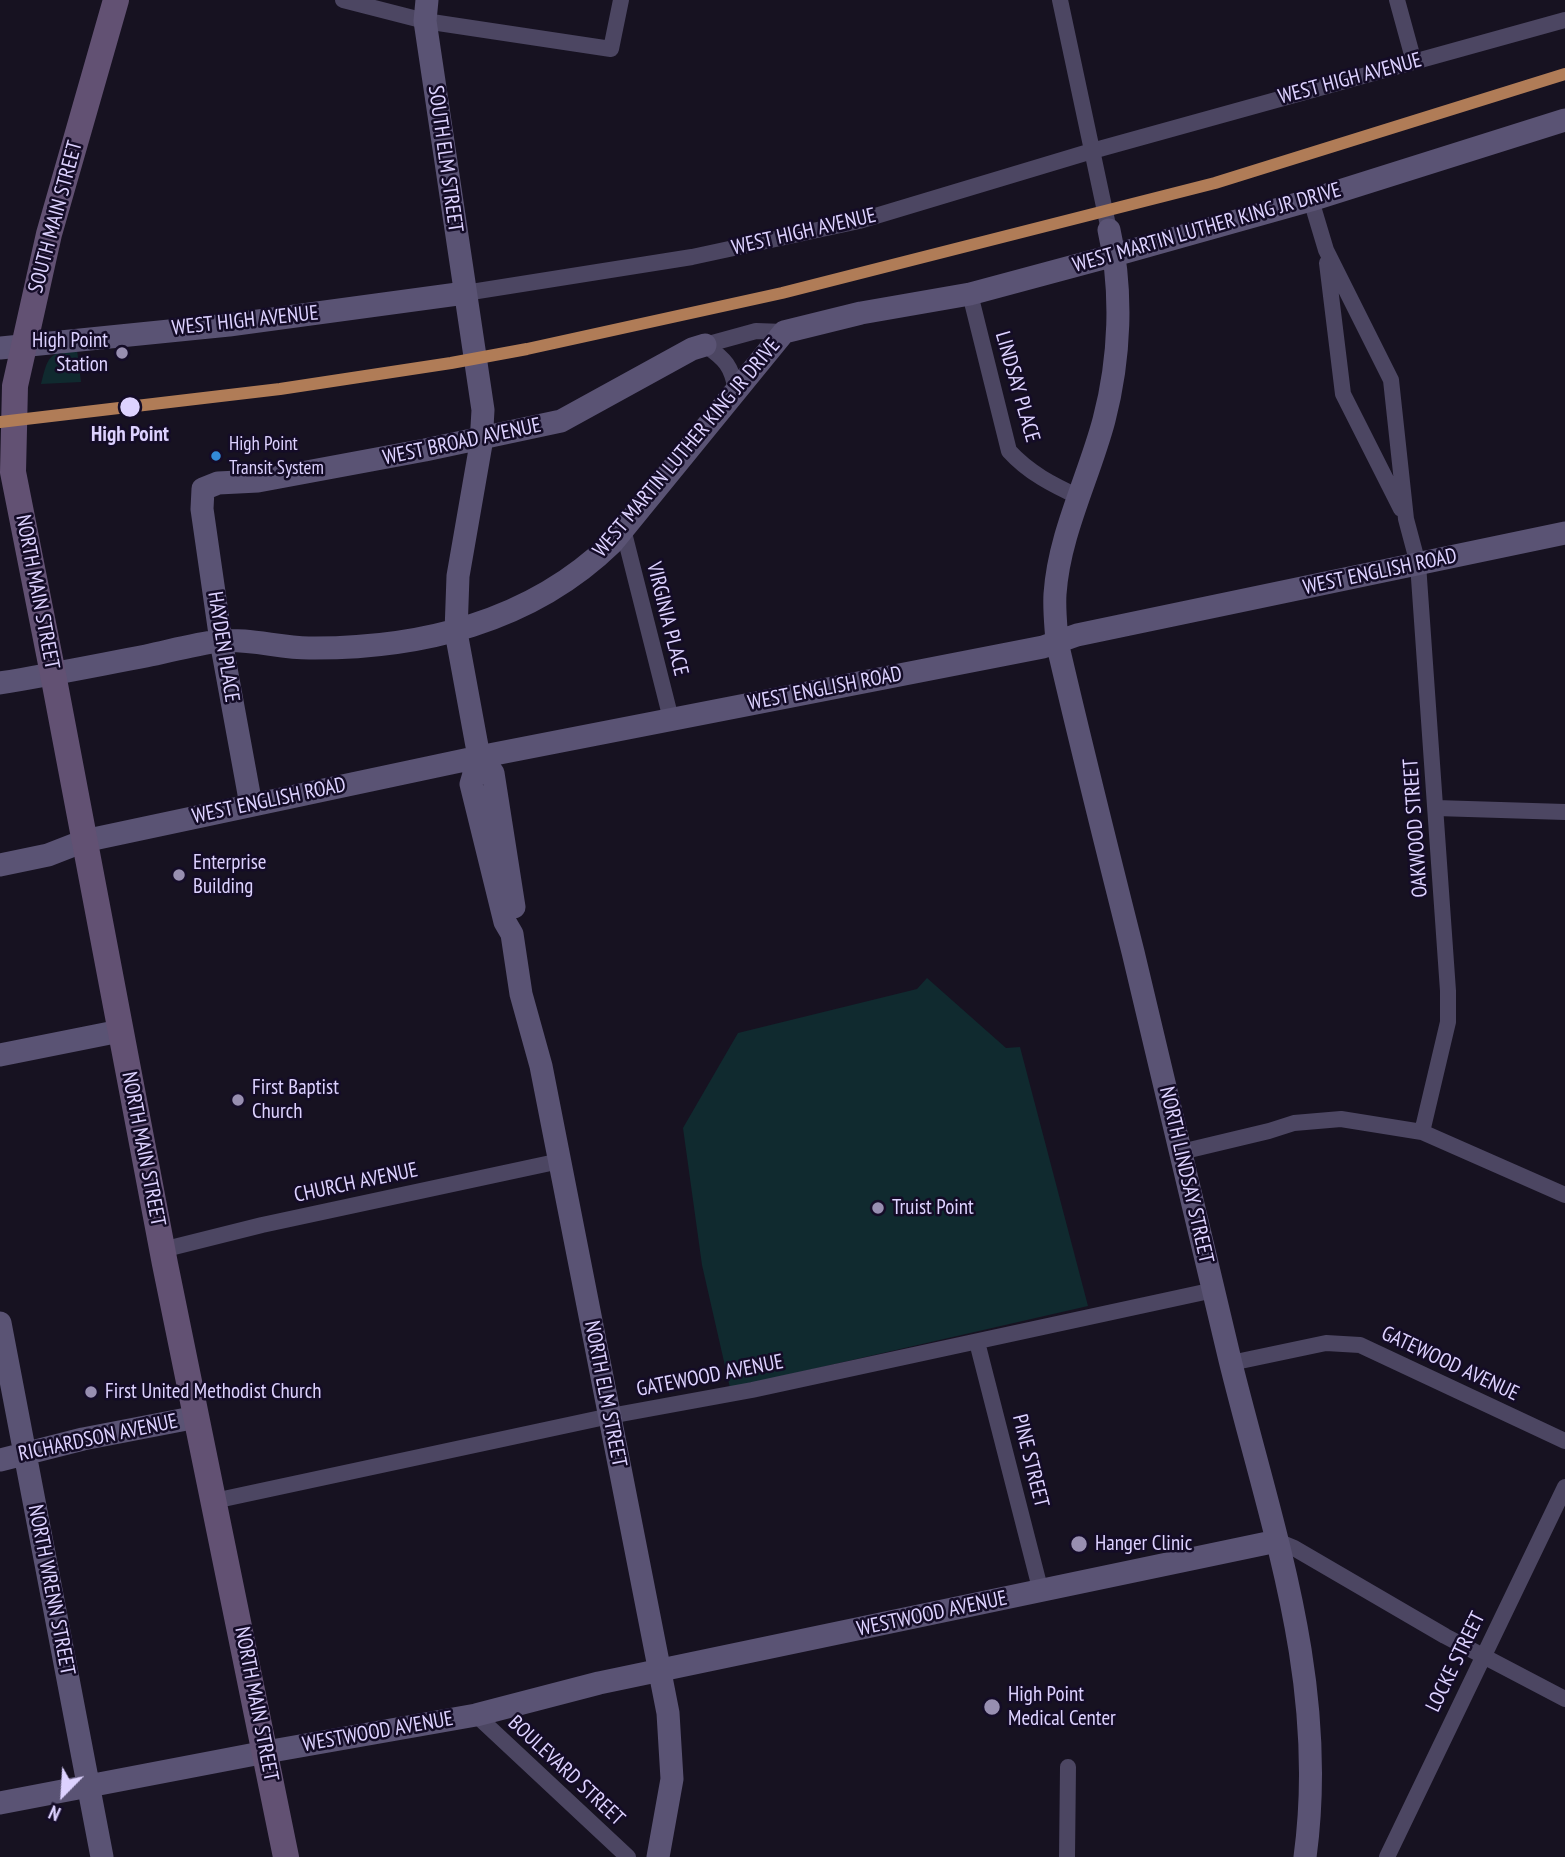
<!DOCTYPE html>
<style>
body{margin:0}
#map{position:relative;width:1565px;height:1857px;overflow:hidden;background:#171221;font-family:"PT Sans Narrow",sans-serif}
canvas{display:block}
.north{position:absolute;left:28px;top:1759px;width:70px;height:70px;-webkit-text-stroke:5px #140c27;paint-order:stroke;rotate:204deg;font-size:19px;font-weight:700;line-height:28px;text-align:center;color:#ddd2ff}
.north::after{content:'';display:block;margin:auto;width:24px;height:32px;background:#ddd2ff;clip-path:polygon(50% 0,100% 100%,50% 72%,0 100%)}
</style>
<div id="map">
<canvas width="1565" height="1857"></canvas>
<div class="north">N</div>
</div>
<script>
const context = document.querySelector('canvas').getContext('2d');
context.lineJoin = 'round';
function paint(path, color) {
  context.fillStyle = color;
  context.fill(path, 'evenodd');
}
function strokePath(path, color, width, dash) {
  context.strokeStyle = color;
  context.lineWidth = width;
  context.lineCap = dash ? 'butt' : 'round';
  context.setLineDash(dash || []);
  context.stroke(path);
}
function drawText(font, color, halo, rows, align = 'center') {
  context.font = font + ' "PT Sans Narrow",sans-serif';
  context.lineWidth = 5;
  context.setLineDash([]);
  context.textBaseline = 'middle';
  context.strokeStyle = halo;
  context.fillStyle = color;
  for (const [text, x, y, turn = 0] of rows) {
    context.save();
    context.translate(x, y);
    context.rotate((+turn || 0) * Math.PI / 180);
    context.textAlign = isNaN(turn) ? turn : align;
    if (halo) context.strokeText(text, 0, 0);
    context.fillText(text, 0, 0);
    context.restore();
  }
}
const green = new Path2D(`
 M 77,350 L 81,382 L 41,384 C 48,357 48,352 77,350 Z
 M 927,978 L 1006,1048 L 1020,1047 L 1088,1306 L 730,1388 L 702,1265 L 683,1128 L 738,1033 L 917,989 Z`);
const street = new Path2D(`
 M 343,0 L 425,21 L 611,49 L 621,0
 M 1060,0 L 1109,230
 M 1397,0 L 1414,62
 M 1311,200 L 1326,250 L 1391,380 L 1406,519 L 1418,564 L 1448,991 L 1448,1022 L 1422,1132
 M 1327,263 L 1343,394 L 1401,509
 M 465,293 L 692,257 L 859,221 L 1092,151 L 1565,20
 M 970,294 L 1009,451 C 1029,473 1053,485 1079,497
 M 705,345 L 756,331 L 784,332
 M 705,345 C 725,359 732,366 736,391
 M 623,529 L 671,719
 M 1436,808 L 1565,812
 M 1181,1152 L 1269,1131 L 1294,1123 L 1341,1119 L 1422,1132 L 1565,1195
 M 162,1250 L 262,1225 L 560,1161
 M 977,1342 L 1041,1592
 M 1231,1363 L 1326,1343 L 1360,1345 L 1565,1441
 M 214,1501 L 610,1416 L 752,1390 L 1214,1290
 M 1277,1541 L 1294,1548 L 1445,1636 L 1565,1699
 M 476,1715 L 628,1857
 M 1067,1857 L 1068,1767
 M 1387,1857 L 1565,1487`);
const secondary = new Path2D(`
 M 427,0 L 425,21 L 483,410 L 481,444 L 458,576 L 456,632 L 479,757 L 471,784 L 505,922 L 512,934 L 521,994 L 541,1066 L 668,1713 L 672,1779 L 658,1857
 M 1109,230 C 1123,291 1120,359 1104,420 C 1089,477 1059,534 1055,594 C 1054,610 1056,626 1057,642 C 1081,746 1107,849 1133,952 C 1166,1088 1197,1224 1230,1360 C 1271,1526 1329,1682 1305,1857
 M 0,348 L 229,325 L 465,293
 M 0,683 C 49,675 98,665 146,656 C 170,651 195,644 219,641 C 248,638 280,648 309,648 C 420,649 531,622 612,543 L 784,332 L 861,313 L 970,294 L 1115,255 L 1311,200 L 1565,120
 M 479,757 L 493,773 L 514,907
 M 251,805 L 221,641 L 202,509 L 203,489 L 218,483 L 258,481 L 425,450 L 561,421 L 692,349 L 705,345
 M 0,865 L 48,855 L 84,841 L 479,757 L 1043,647 L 1077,635 L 1565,533
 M 0,1055 L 120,1031
 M 0,1323 L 102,1857
 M 0,1460 L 83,1439 L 197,1417
 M 0,1803 L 266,1752 L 476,1715 L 599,1683 L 1277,1541`);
const primary = new Path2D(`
 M 116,0 L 49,234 L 24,346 L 15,386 L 13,472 L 53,674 L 165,1264 L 286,1857`);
const rail1 = new Path2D(`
 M 0,422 L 280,389 L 451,363 L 527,349 L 782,293 L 1215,183 L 1565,74`);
const markers = [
 [122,353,7,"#988fb1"],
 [130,407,11,"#ddd2ff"],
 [216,456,6,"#338bd7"],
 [179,875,7,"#988fb1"],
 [238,1100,7,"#988fb1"],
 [878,1208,7,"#988fb1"],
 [91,1392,7,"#988fb1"],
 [1079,1544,9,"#988fb1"],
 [992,1707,9,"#988fb1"]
];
const busNames = [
 ["High Point",229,445],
 ["Transit System",229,469]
];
const streetNames = [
 ["WEST HIGH AVENUE",1350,79,-15],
 ["SOUTH ELM STREET",445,159,82],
 ["SOUTH MAIN STREET",56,217,-75],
 ["WEST MARTIN LUTHER KING JR DRIVE",1207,228,-16],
 ["WEST HIGH AVENUE",804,232,-13],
 ["WEST HIGH AVENUE",245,321,-6],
 ["LINDSAY PLACE",1017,387,74],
 ["WEST BROAD AVENUE",462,442,-12],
 ["WEST MARTIN LUTHER KING JR DRIVE",687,448,-50],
 ["WEST ENGLISH ROAD",1380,572,-12],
 ["NORTH MAIN STREET",37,592,79],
 ["VIRGINIA PLACE",667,619,76],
 ["HAYDEN PLACE",223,647,81],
 ["WEST ENGLISH ROAD",825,689,-11],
 ["WEST ENGLISH ROAD",269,801,-12],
 ["OAKWOOD STREET",1416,828,-94],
 ["NORTH MAIN STREET",143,1149,79],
 ["NORTH LINDSAY STREET",1186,1175,77],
 ["CHURCH AVENUE",356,1183,-12],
 ["GATEWOOD AVENUE",1450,1364,25],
 ["GATEWOOD AVENUE",710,1376,-11],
 ["NORTH ELM STREET",605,1394,79],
 ["RICHARDSON AVENUE",98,1438,-12],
 ["PINE STREET",1030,1461,76],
 ["NORTH WRENN STREET",51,1590,79],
 ["WESTWOOD AVENUE",932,1614,-12],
 ["LOCKE STREET",1456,1662,-64],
 ["NORTH MAIN STREET",256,1704,79],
 ["WESTWOOD AVENUE",378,1732,-10],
 ["BOULEVARD STREET",566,1771,43]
];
const poiNames = [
 ["High Point",108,341,"right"],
 ["Station",108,365,"right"],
 ["Enterprise",193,863],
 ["Building",193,887],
 ["First Baptist",252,1088],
 ["Church",252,1112],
 ["Truist Point",892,1208],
 ["First United Methodist Church",105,1392],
 ["Hanger Clinic",1095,1544],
 ["High Point",1008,1695],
 ["Medical Center",1008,1719]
];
const stopNames = [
 ["High Point",130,435]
];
paint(green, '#102a2f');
strokePath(street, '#4c4662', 16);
strokePath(secondary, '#5a5374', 23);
strokePath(primary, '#625173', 26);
strokePath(rail1, '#b07c57', 12);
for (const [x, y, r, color] of markers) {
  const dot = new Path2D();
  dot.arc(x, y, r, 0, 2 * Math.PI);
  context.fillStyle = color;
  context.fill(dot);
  strokePath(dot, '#140c27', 2.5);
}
drawText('19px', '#ddd2ff', '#140c27', busNames, 'left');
drawText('21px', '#ddd2ff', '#140c27', streetNames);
drawText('21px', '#ddd2ff', '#140c27', poiNames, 'left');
drawText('bold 21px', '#ddd2ff', '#140c27', stopNames);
</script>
